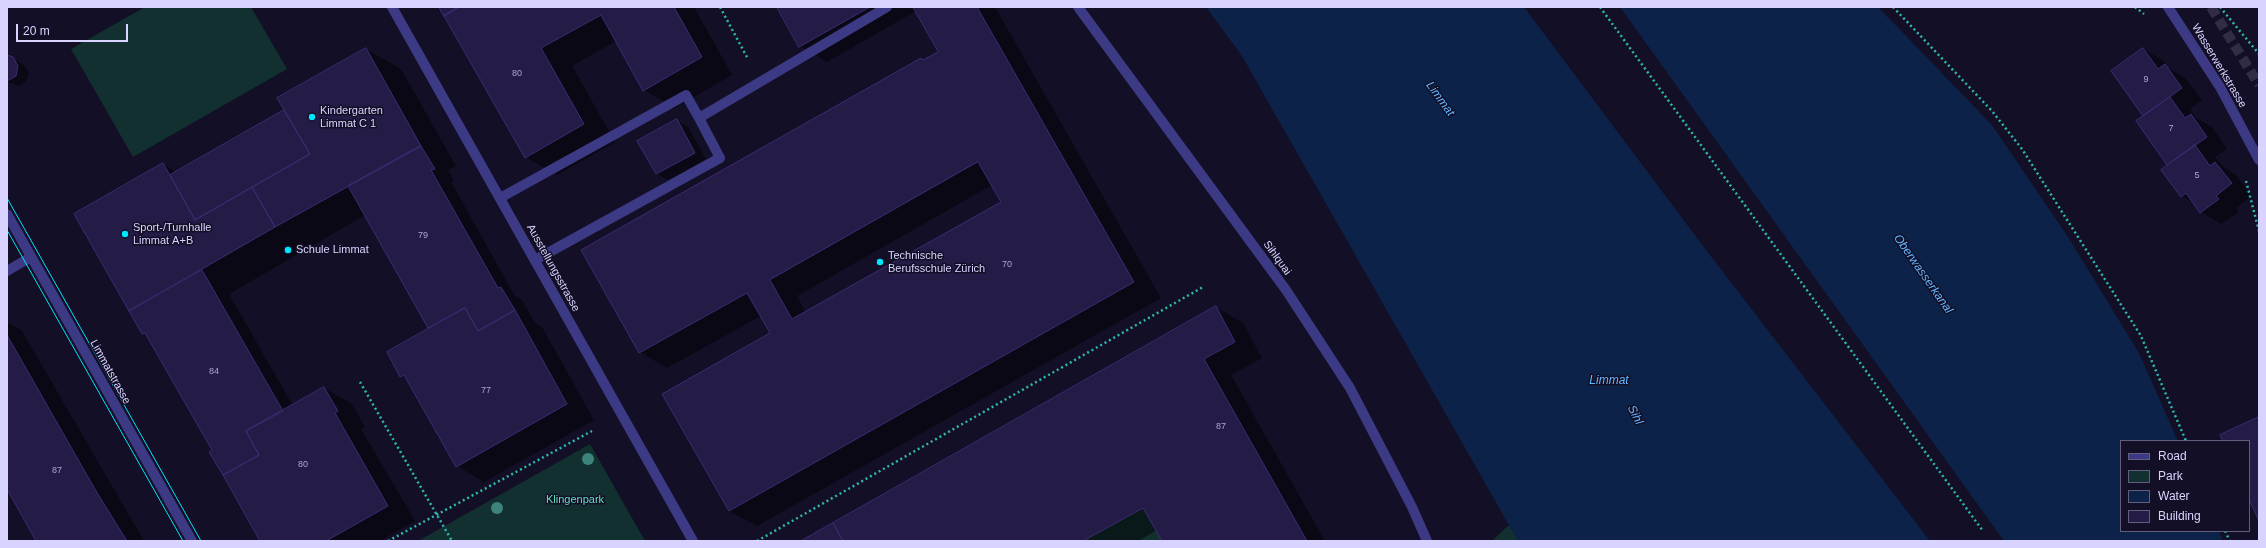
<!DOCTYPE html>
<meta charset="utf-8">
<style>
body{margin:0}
#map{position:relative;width:2266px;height:548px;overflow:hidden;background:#130f26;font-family:Helvetica,sans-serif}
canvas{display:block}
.frame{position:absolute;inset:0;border:8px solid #d9d4ff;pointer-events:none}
.legend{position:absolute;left:2120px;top:440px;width:130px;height:92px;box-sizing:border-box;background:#130f26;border:1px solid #625e7d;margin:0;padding:5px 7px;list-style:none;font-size:12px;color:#d9d4ff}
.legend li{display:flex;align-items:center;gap:8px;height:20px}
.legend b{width:20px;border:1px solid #625e7d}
.scale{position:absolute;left:16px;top:24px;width:112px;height:18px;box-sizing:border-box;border:2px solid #d9d4ff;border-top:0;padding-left:5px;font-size:12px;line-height:14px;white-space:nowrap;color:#d9d4ff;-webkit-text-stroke:3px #130f26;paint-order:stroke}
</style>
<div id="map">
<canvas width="2266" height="548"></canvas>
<div class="frame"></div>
<ul class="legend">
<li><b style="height:5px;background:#3d3a85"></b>Road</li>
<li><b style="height:11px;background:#12302f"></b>Park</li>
<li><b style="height:11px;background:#0c2248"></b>Water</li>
<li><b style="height:11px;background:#241b47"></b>Building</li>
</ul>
<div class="scale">20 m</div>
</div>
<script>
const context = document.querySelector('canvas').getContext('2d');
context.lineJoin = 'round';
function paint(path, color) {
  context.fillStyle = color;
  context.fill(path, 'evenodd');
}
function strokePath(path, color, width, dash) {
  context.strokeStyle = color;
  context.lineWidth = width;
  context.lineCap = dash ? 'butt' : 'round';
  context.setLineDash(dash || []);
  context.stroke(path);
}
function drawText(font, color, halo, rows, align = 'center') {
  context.font = font + ' Helvetica,sans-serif';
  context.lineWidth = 3;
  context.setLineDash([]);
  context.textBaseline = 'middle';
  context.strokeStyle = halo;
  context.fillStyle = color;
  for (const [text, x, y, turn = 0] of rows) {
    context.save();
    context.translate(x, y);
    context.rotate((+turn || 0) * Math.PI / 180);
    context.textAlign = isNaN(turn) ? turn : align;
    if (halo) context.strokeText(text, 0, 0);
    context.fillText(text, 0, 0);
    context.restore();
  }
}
const green = new Path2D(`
 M 145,7 L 251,7 L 287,69 L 133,157 L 71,49 Z
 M 590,444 L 645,541 L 418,541 Z
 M 1143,508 L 1162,541 L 1083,541 Z
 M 1509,525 L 1518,541 L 1493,541 L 1493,540 Z`);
const water = new Path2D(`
 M 1206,7 L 1524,7 L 1703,246 L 1930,541 L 1518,541 L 1242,56 Z
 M 1620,7 L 1878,7 L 1992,125 L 2068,237 L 2139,353 L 2178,441 L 2121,441 L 2121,531 L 2219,531 L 2223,541 L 2004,541 Z`);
const shadow = new Path2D(`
 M 441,7 L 694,7 L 732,75 L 675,108 L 644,90 L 616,41 L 572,66 L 615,142 L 557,175 L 525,157 Z
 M 778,7 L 995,7 L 1161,298 L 757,526 L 729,511 L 771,334 L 761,316 L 667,368 L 640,352 L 582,251 L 921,59 L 925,61 L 940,52 L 916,11 L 827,62 L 800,46 ZM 992,185 L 1002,202 L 806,313 L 797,296 Z
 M 366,49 L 401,69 L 456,166 L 448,170 L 454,180 L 451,182 L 515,296 L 522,300 L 535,323 L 542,327 L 594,420 L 484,482 L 457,466 L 408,380 L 401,376 L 431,328 L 365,215 L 229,294 L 293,406 L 324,388 L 352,404 L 365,427 L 361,429 L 415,521 L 380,541 L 261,541 L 214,451 L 148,336 L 143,333 L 76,214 L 163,164 L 176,172 L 285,110 Z
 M 2143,49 L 2164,61 L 2168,68 L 2185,78 L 2202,100 L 2190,109 L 2196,118 L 2212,127 L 2227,149 L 2215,157 L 2222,166 L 2236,175 L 2252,196 L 2236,208 L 2239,212 L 2221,224 L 2201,212 L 2194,203 L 2182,196 L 2168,165 L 2137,121 L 2144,116 L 2112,71 Z
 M 7,56 L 24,65 L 29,73 L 26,82 L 19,86 L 7,82 Z
 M 677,120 L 688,127 L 706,159 L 668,180 L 657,174 L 639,141 Z
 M 1216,307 L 1243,323 L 1262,358 L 1231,375 L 1325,541 L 1163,541 L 1157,530 L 1138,541 L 804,541 Z
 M 7,322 L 22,331 L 144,541 L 38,541 L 7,487 Z`);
const building = new Path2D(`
 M 439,7 L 459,7 L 444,16 Z
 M 459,7 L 674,7 L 702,57 L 643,91 L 601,15 L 541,48 L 584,124 L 525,158 L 444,16 Z
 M 777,7 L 870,7 L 799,47 Z
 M 913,7 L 977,7 L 1134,282 L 729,511 L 662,394 L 770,333 L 747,293 L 639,353 L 581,250 L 921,58 L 923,60 L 938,52 ZM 978,162 L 1001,202 L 792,319 L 770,280 Z
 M 366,48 L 421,146 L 275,227 L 252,187 L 310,154 L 277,98 Z
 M 2143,48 L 2158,69 L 2165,64 L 2182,88 L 2143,116 L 2111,71 Z
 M 7,55 L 13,57 L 18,66 L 16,76 L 7,81 Z
 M 2170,97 L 2185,118 L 2191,114 L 2207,137 L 2167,165 L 2136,121 Z
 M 284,110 L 310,154 L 195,220 L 170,175 Z
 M 677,119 L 695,153 L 656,174 L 637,141 Z
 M 2195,145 L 2210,166 L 2215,162 L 2232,183 L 2216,196 L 2219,199 L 2200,213 L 2186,193 L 2181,197 L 2161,170 Z
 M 421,146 L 435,169 L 431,170 L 498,288 L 501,287 L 515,310 L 478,331 L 465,308 L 428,328 L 348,186 Z
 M 163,163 L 195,220 L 252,187 L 275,227 L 129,311 L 74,214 Z
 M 202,270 L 283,411 L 246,431 L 259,455 L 223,475 L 209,452 L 212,450 L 145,333 L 142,334 L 129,311 Z
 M 1216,306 L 1235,342 L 1204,359 L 1307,541 L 1162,541 L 1143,508 L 1083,541 L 843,541 L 833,523 Z
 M 465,308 L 478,331 L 515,310 L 567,404 L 456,467 L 404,375 L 400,377 L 387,352 Z
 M 7,335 L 96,491 L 127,541 L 36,541 L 7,489 Z
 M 324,387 L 338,411 L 335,413 L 388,506 L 326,541 L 260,541 L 223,475 L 259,455 L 246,431 Z
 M 2259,417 L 2259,521 L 2249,499 L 2249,441 L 2223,441 L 2220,435 Z
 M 833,523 L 843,541 L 801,541 Z`);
const tertiaryTunnel = new Path2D(`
 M 2211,7 L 2259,85`);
const path = new Path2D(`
 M 720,7 L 748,59
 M 1600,7 L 1983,531
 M 1893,7 L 1992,111 L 2022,149 L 2141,336 L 2186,441
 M 2135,7 L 2144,14
 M 2220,7 L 2259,54
 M 2246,181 L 2259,231
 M 360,382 L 452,541
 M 2225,531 L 2230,541
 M 388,541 L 592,431
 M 757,541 L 1203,287`);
const service = new Path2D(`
 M 500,198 L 686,95 L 699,118 L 887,7
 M 535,260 L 720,158 L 699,118`);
const minor = new Path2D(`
 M 392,7 L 693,541
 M 7,214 L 192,541
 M 7,271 L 31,257`);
const tertiary = new Path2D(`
 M 1078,7 L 1286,290 L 1350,388 L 1412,507 L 1427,541
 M 2168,7 L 2220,87 L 2259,160`);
const tram = new Path2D(`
 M 7,198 L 201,541
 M 7,230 L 183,541`);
const trees = [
 [588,459],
 [497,508]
];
const markers = [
 [312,117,4,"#00e5ff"],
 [125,234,4,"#00e5ff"],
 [288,250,4,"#00e5ff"],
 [880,262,4,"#00e5ff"]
];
const numberNames = [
 ["80",517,74],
 ["9",2146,80],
 ["7",2171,129],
 ["5",2197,176],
 ["79",423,236],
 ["70",1007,265],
 ["84",214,372],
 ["77",486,391],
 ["87",1221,427],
 ["80",303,465],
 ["87",57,471]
];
const streetNames = [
 ["Wasserwerkstrasse",2219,66,59],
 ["Sihlquai",1277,258,54],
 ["Ausstellungsstrasse",553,268,61],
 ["Limmatstrasse",110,372,61]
];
const poiNames = [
 ["Kindergarten",320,111],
 ["Limmat C 1",320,124],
 ["Sport-/Turnhalle",133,228],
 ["Limmat A+B",133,241],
 ["Schule Limmat",296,250],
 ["Technische",888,256],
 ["Berufsschule Zürich",888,269]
];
const parkNames = [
 ["Klingenpark",575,500]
];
const waterNames = [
 ["Limmat",1440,99,54],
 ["Oberwasserkanal",1923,274,55],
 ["Limmat",1609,381],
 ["Sihl",1635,415,64]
];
paint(green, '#12302f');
paint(water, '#0c2248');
paint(shadow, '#0007');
paint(building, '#241b47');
strokePath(building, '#3b2d73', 1);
strokePath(tertiaryTunnel, '#312d47', 10, [10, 5]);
strokePath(path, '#2fb8b0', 2.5, [2, 3]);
strokePath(service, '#3d3a85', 10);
strokePath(minor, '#3d3a85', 10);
strokePath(tertiary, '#3d3a85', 10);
strokePath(tram, '#00e5ff', 1);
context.fillStyle = '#3d827b';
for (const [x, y] of trees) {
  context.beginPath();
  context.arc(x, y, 6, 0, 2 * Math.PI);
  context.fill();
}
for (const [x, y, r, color] of markers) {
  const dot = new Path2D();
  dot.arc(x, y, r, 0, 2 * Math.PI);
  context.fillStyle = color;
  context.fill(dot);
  strokePath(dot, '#130f26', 1.5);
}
drawText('9px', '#aca6d1', null, numberNames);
drawText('11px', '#d9d4ff', '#130f26', streetNames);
drawText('11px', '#d9d4ff', '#130f26', poiNames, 'left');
drawText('11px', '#5fe0c0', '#130f26', parkNames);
drawText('italic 12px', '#62b6ff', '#130f26', waterNames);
</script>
